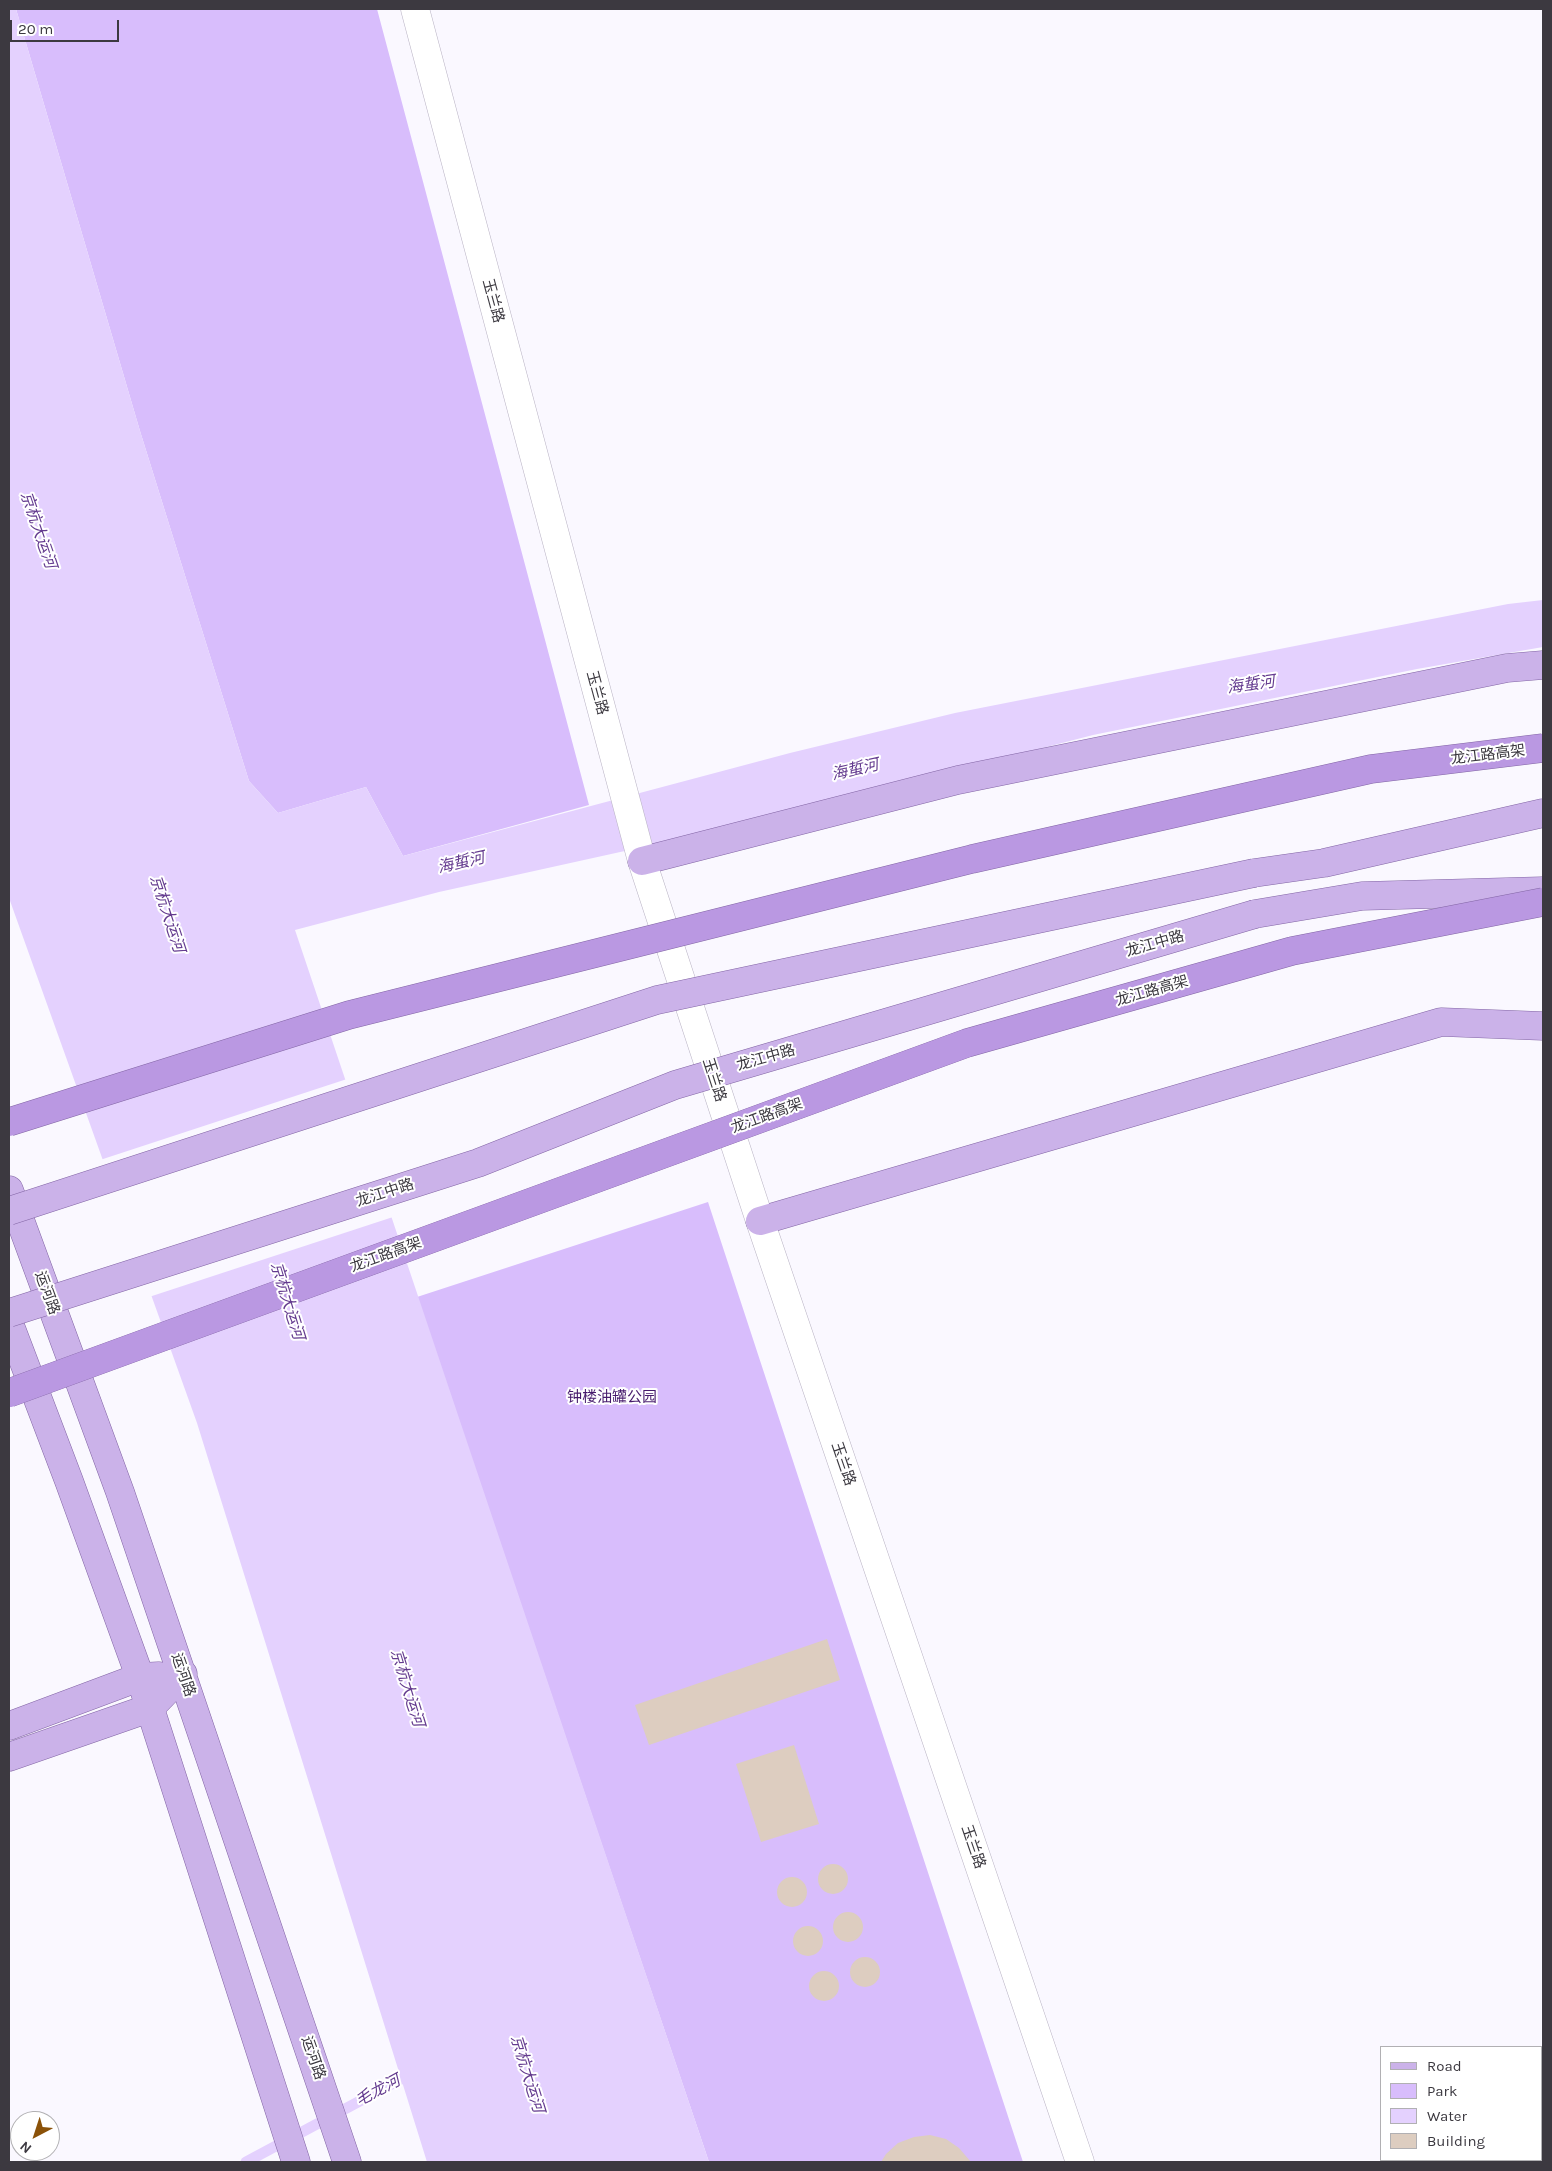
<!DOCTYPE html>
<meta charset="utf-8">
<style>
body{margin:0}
#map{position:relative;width:1552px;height:2171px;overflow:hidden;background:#faf8ff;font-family:Karla,sans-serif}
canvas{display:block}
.frame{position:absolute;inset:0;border:10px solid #3c3940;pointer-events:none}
.legend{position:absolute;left:1380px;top:2046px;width:162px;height:115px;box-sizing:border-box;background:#fff;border:1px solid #b1b0b3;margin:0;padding:6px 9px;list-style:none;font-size:15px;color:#3c3940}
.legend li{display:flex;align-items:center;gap:10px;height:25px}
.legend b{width:25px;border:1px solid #b1b0b3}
.north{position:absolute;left:10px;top:2111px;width:50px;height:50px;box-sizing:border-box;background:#fff;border:1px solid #b1b0b3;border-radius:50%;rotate:220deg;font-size:14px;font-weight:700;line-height:20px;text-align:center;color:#3c3940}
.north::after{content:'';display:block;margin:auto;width:18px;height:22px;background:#8b5209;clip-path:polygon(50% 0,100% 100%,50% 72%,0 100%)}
.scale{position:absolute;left:10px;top:20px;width:109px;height:22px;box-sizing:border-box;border:2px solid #3c3940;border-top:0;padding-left:6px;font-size:15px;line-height:18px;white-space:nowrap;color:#3c3940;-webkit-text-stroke:4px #fff;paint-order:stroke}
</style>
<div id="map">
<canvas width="1552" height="2171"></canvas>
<div class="frame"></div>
<ul class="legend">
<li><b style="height:6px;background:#cbb2e9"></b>Road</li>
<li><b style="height:14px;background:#d8bdfc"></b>Park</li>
<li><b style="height:14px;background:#e4d1fe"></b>Water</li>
<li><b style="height:14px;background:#ddcdc0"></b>Building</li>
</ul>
<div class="north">N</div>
<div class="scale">20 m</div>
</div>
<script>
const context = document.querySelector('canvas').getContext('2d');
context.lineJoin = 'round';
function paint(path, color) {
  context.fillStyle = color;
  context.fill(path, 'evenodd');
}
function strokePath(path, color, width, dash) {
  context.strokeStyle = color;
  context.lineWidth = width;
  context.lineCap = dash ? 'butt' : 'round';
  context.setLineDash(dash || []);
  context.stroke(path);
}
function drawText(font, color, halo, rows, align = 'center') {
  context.font = font + ' Karla,"Noto Sans SC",sans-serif';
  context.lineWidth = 4;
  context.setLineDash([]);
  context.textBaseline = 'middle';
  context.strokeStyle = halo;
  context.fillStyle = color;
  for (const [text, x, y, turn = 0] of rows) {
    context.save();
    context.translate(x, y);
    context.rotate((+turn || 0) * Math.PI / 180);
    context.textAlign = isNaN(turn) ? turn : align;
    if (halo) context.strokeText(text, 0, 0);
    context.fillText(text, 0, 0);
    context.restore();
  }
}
const green = new Path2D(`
 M 16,9 L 377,9 L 589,805 L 403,856 L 366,787 L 278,813 L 249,781 L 140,431 Z
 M 708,1202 L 1023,2162 L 709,2162 L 417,1297 Z`);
const water = new Path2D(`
 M 9,9 L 16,9 L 140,431 L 249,781 L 278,813 L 366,787 L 403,856 L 790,753 L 955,713 L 1508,604 L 1543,600 L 1543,647 L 1417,669 L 1093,735 L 876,791 L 661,843 L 439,892 L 295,930 L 709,2162 L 427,2162 L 197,1423 L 9,898 Z`);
const pier = new Path2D(`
 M 347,1079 L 393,1217 L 149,1297 L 100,1160 Z`);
const stream = new Path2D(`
 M 246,2162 L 414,2072`);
const building = new Path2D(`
 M 827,1639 L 840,1680 L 649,1745 L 635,1705 Z
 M 794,1745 L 819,1824 L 761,1842 L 736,1764 Z
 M818 1879a15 15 0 1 1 30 0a15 15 0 1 1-30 0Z
 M777 1892a15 15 0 1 1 30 0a15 15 0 1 1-30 0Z
 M833 1927a15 15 0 1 1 30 0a15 15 0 1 1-30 0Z
 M793 1941a15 15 0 1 1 30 0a15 15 0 1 1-30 0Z
 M850 1972a15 15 0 1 1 30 0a15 15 0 1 1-30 0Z
 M809 1986a15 15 0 1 1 30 0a15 15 0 1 1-30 0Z
 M 930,2135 L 946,2139 L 959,2148 L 971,2162 L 881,2162 L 886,2154 L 898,2143 L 914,2137 Z`);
const tertiary = new Path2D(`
 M 415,9 L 642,861 L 760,1221 L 1080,2162`);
const primary = new Path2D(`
 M 642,861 L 958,780 L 1507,668 L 1543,665
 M 1254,873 L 1324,863 L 1543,813
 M 1255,914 L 1362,896 L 1543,891
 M 9,1190 L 120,1492 L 347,2162
 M 760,1221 L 1441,1022 L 1543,1026
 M 9,1323 L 69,1481 L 140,1677 L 296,2162
 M 9,1726 L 140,1677 L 159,1676
 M 9,1757 L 150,1708 L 183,1674`);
const primaryBridge = new Path2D(`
 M 9,1211 L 657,1000 L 1254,873
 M 9,1313 L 478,1163 L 675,1085 L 1255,914`);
const trunkBridge = new Path2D(`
 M 9,1122 L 349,1015 L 972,859 L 1371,769 L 1543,748
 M 9,1393 L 967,1043 L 1292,951 L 1543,902`);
const streetNames = [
 ["玉兰路",493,301,75],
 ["玉兰路",597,693,75],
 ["龙江路高架",1488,755,-7],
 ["龙江中路",1155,944,-16],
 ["龙江路高架",1152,991,-16],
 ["龙江中路",766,1058,-16],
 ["玉兰路",714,1080,72],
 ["龙江路高架",767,1116,-20],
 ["龙江中路",385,1193,-18],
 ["龙江路高架",386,1255,-20],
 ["运河路",47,1293,70],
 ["玉兰路",843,1464,71],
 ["运河路",183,1675,71],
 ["玉兰路",973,1847,71],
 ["运河路",313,2058,71]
];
const parkNames = [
 ["钟楼油罐公园",612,1398]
];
const waterNames = [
 ["京杭大运河",38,530,71],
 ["海蜇河",1251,685,-8],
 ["海蜇河",855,770,-13],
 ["海蜇河",461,863,-13],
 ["京杭大运河",167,914,72],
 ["京杭大运河",287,1301,73],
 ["京杭大运河",407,1688,73],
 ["京杭大运河",527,2074,73],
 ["毛龙河",378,2091,-28]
];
paint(green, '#d8bdfc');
paint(water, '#e4d1fe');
paint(pier, '#faf8ff');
strokePath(stream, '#e4d1fe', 11);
paint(building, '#ddcdc0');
strokePath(tertiary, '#bab4c5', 29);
strokePath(primary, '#8366a5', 29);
strokePath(tertiary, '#fff', 28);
strokePath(primary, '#cbb2e9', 28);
strokePath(primaryBridge, '#8366a5', 29, []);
strokePath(trunkBridge, '#8366a5', 29, []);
strokePath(primaryBridge, '#cbb2e9', 28);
strokePath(trunkBridge, '#ba98e2', 28);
drawText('15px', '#3c3940', '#fff', streetNames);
drawText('15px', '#461a6c', '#fff', parkNames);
drawText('italic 16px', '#643b8f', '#fff', waterNames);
</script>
